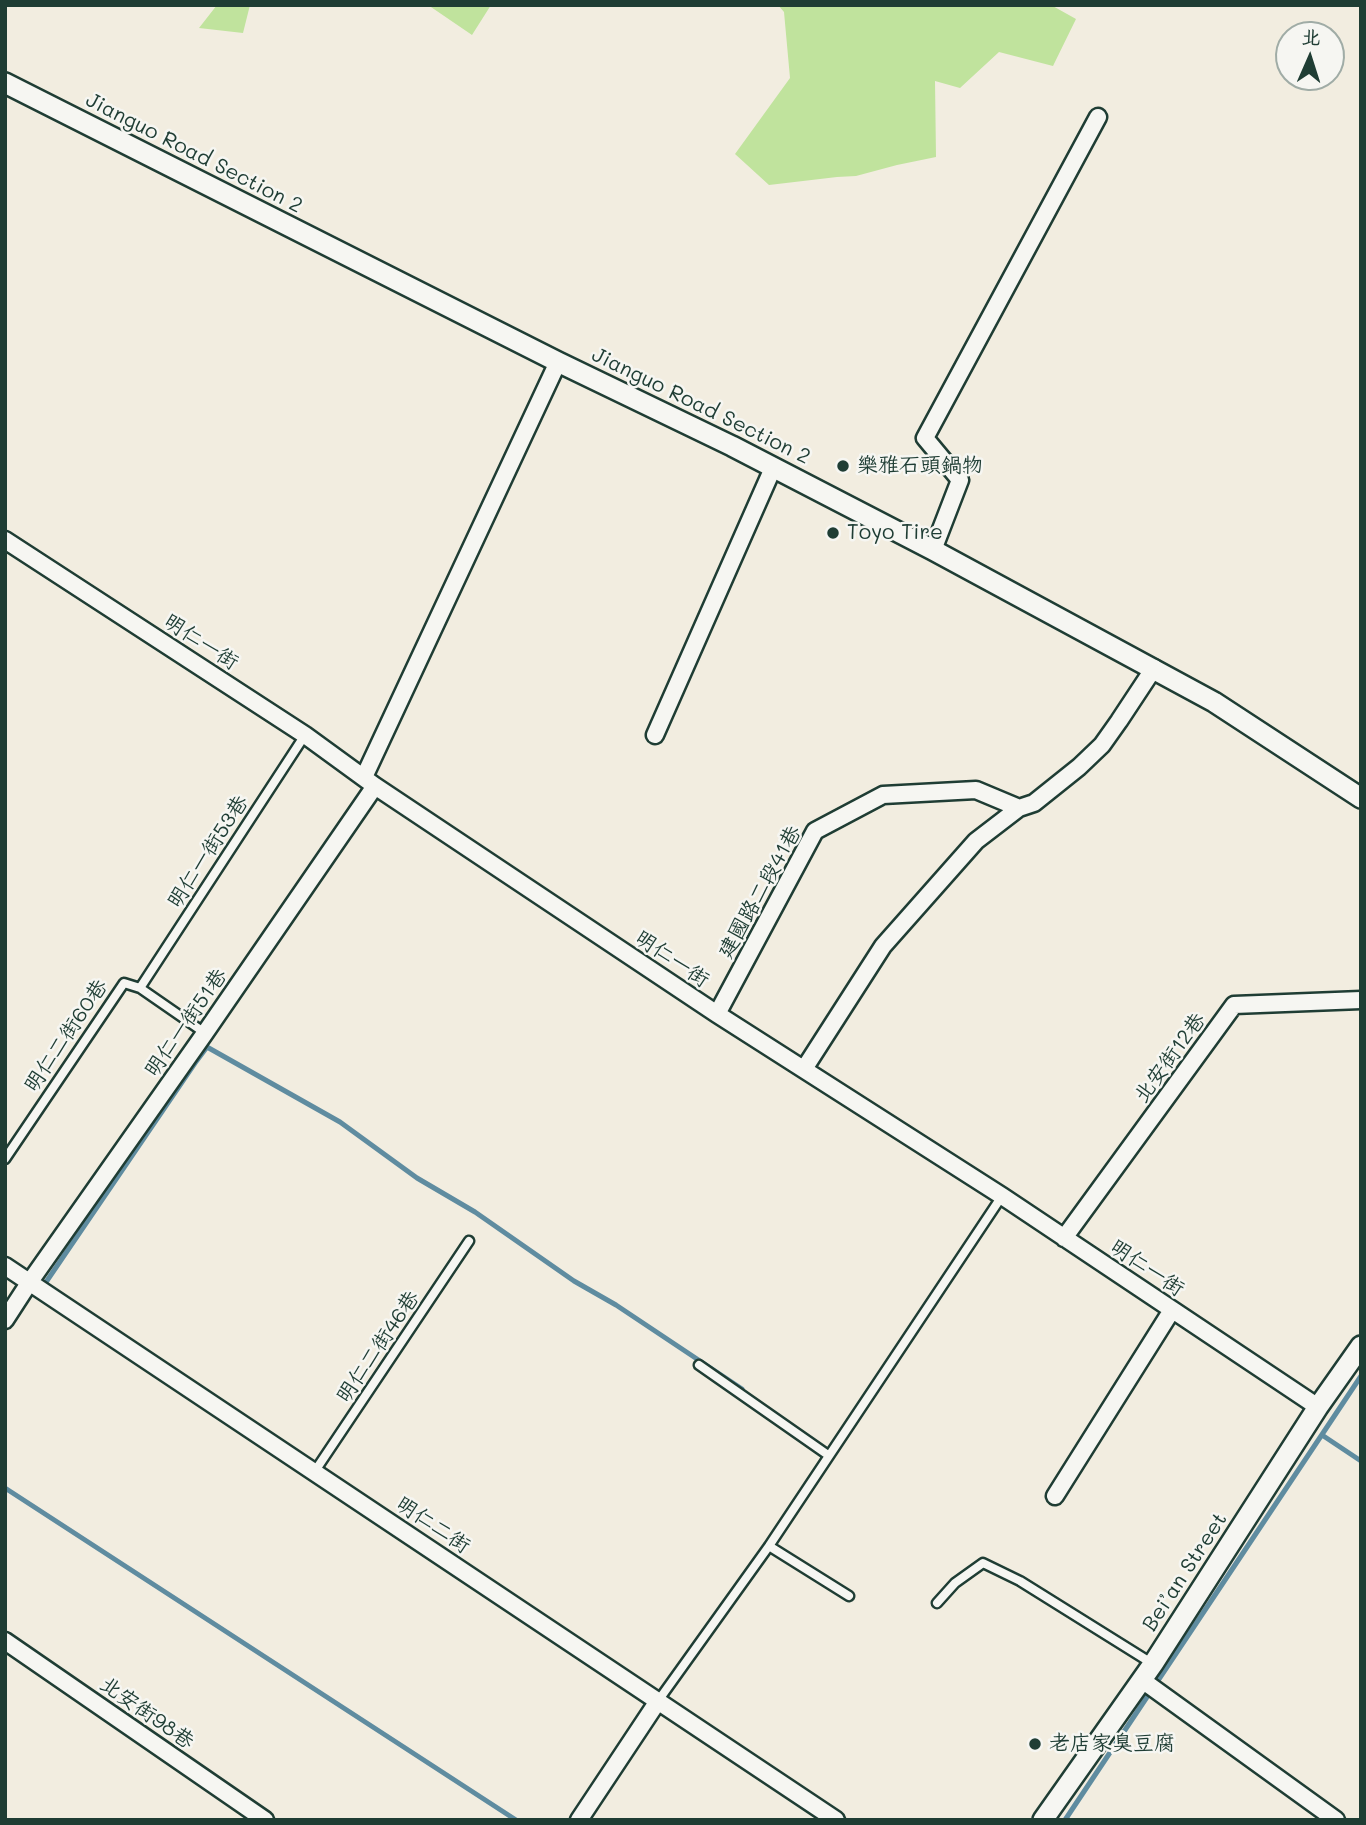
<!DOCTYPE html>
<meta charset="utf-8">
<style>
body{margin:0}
#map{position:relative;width:1366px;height:1825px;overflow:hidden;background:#f2ede0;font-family:Mali,"LXGW WenKai TC",sans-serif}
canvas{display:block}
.frame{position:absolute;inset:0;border:7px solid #1f3d34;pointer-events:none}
.north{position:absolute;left:1275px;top:21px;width:70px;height:70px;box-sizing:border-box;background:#f6f6f2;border:2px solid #a0aca6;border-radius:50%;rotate:3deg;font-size:19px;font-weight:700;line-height:28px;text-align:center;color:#1f3d34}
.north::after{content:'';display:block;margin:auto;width:24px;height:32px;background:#1f3d34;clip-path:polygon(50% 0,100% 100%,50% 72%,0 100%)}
</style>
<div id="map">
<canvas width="1366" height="1825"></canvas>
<div class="frame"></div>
<div class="north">北</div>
</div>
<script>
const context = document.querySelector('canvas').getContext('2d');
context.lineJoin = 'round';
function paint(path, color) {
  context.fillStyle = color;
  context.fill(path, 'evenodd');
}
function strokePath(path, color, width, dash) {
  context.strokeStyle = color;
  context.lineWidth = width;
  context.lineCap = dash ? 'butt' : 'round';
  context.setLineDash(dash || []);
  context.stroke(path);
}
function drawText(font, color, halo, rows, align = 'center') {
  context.font = font + ' Mali,"LXGW WenKai TC",sans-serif';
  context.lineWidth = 5;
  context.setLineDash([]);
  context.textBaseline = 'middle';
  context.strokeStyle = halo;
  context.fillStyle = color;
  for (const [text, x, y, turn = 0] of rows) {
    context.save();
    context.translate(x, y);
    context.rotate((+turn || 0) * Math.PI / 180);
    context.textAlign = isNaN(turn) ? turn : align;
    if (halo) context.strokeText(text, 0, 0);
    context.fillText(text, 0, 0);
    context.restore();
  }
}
const green = new Path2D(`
 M 217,5 L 250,5 L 243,33 L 199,28 Z
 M 428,5 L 491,5 L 472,35 Z
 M 778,5 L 1051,5 L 1076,19 L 1053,66 L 999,52 L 960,88 L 935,81 L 936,157 L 897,165 L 856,176 L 837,177 L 769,185 L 735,154 L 790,78 L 784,12 Z`);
const stream = new Path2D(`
 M 42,1288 L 195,1063 L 207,1047 L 340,1122 L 417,1178 L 475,1212 L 574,1281 L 616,1305 L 742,1389
 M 1322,1435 L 1361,1461
 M 5,1488 L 516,1820
 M 1065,1820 L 1361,1376`);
const service = new Path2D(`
 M 140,988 L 305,735
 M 5,1159 L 124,983 L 140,988 L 205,1033
 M 699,1365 L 828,1455
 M 315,1471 L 469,1241
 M 769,1546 L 849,1596
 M 937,1603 L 955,1583 L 983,1563 L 1020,1581 L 1153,1664
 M 658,1701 L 769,1546 L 1002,1196`);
const minor = new Path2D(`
 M 5,540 L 305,735 L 375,786 L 717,1014 L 1002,1196 L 1318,1407
 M 933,550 L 960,480 L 925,438 L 1098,117
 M 655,735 L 773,468
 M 364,777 L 558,362
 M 717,1014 L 815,831 L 883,795 L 976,790 L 1019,808
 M 804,1069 L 883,946 L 976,841 L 1019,808 L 1034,803 L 1079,767 L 1102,745 L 1119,721 L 1154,668
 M 1064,1238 L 1234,1005 L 1361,1000
 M 5,1266 L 836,1820
 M 5,1320 L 29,1283 L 205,1033 L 375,786
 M 1055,1496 L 1172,1310
 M 5,1641 L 265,1820
 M 1142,1680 L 1336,1820
 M 579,1820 L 658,1701`);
const tertiary = new Path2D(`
 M 5,83 L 558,362 L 732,446 L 933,550 L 1214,702 L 1361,798
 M 1043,1820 L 1153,1664 L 1318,1407 L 1361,1346`);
const markers = [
 [843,466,7,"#1f3d34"],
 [833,533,7,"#1f3d34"],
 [1035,1744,7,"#1f3d34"]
];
const streetNames = [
 ["Jianguo Road Section 2",194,153,27],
 ["Jianguo Road Section 2",701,406,26],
 ["明仁一街",201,642,33],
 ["明仁一街53巷",208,852,-57],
 ["建國路二段41巷",760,892,-61],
 ["明仁一街",672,959,34],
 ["明仁一街51巷",186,1023,-55],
 ["明仁二街60巷",66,1036,-56],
 ["北安街12巷",1170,1058,-54],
 ["明仁一街",1147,1268,34],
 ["明仁二街46巷",378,1347,-56],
 ["明仁二街",433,1525,34],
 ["Bei’an Street",1185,1572,-57],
 ["北安街98巷",147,1713,35]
];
const poiNames = [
 ["樂雅石頭鍋物",857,466],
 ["Toyo Tire",847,533],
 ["老店家臭豆腐",1049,1744]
];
paint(green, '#c0e39d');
strokePath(stream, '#5f8ca0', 5);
strokePath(service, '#1f3d34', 13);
strokePath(minor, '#1f3d34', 21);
strokePath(tertiary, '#1f3d34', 24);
strokePath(service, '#f6f6f2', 8);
strokePath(minor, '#f6f6f2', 16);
strokePath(tertiary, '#f6f6f2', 19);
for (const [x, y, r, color] of markers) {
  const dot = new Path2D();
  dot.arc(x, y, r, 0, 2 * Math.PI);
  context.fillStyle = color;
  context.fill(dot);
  strokePath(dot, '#f6f6f2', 2.5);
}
drawText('21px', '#1f3d34', '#f6f6f2', streetNames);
drawText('21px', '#1f3d34', '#f6f6f2', poiNames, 'left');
</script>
